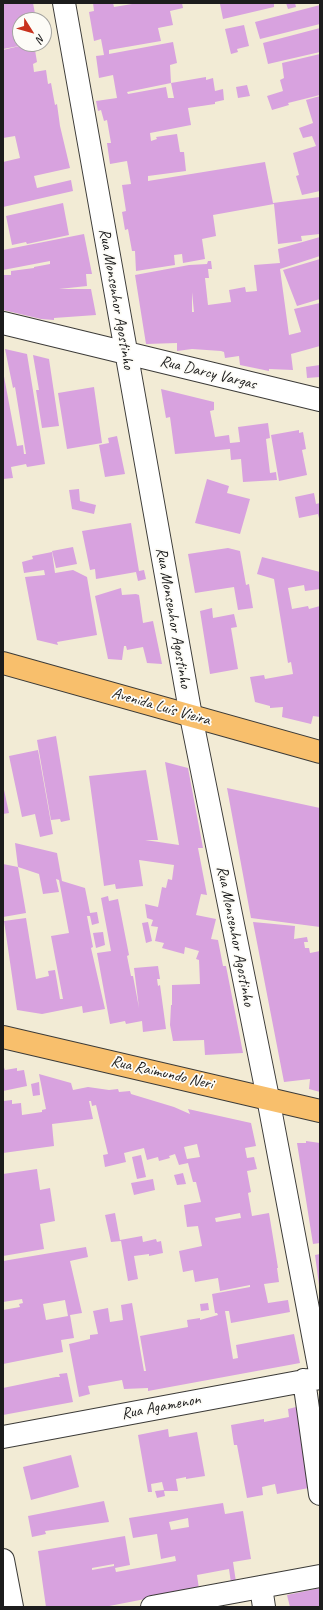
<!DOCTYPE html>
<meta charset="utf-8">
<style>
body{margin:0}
#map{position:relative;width:323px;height:1610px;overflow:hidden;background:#f2ebd5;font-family:Caveat,sans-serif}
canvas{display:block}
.frame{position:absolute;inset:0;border:4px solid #1c1c1c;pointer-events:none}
.north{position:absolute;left:12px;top:12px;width:40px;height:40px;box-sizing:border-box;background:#fdfcf7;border:1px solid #a3a29f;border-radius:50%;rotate:127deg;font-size:11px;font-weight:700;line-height:16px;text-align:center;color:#1c1c1c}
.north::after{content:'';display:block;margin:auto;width:14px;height:18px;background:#c8321e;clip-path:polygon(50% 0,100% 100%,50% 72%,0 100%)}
</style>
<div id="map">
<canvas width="323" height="1610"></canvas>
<div class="frame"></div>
<div class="north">N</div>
</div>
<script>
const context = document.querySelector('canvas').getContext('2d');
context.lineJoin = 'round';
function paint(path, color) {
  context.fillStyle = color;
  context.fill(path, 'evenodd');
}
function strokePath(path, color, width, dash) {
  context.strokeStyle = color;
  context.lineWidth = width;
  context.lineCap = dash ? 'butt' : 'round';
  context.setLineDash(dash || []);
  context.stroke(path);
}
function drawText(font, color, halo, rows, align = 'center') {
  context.font = font + ' Caveat,sans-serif';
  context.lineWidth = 3.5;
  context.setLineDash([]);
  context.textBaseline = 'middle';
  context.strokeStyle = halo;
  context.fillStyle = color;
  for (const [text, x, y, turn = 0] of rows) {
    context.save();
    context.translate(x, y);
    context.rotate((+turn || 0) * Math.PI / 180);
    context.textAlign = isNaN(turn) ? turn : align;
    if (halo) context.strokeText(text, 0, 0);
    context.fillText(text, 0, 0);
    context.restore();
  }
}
const building = new Path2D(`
 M 3,3 L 33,3 L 36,19 L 39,20 L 20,20 L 20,44 L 24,45 L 3,49 Z
 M 93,3 L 113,3 L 114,7 L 138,3 L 182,3 L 183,8 L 170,11 L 173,25 L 158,28 L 161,41 L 109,50 L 109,54 L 173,42 L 177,63 L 170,65 L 171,83 L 127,92 L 128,94 L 166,87 L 168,98 L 174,98 L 171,83 L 206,77 L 206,80 L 213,78 L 215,91 L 223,89 L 224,100 L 215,102 L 215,104 L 188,108 L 191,125 L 150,133 L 151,141 L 157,139 L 156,137 L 177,134 L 180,152 L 184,152 L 186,171 L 148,176 L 148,181 L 265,162 L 273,203 L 320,197 L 320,234 L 301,236 L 302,241 L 278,244 L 274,204 L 213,215 L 216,236 L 202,239 L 205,259 L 183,263 L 182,254 L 174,255 L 175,265 L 136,271 L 135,251 L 132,251 L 128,229 L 125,230 L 122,212 L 126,211 L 122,185 L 131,184 L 127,161 L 110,164 L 107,143 L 111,143 L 107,120 L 104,121 L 101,110 L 98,111 L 96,101 L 117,98 L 113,75 L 99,78 L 96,56 L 104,55 L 101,39 L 94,41 L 89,12 L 94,11 Z
 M 224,3 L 274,3 L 274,7 L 223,19 L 220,4 Z
 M 286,3 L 295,3 L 296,7 L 288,9 Z
 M 320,5 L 320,24 L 260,39 L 255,22 Z
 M 244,25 L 249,46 L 237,49 L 238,52 L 231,54 L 225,29 Z
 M 320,28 L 320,52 L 268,64 L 263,43 Z
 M 28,44 L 34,44 L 37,62 L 33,64 L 34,72 L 46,70 L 48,84 L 51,83 L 55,105 L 57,104 L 60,126 L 70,168 L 34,176 L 37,188 L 71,180 L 73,191 L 3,207 L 3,162 L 20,158 L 15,136 L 3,138 L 3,50 Z
 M 320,54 L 320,95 L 288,103 L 289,105 L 272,110 L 267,96 L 283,91 L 280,80 L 284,78 L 282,63 Z
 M 247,85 L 250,96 L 238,98 L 236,87 Z
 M 320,96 L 320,191 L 302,195 L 296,176 L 299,175 L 293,153 L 316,146 L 312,136 L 303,138 L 299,128 L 313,123 L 306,100 Z
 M 63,203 L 69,235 L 27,244 L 26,242 L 12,245 L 6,216 Z
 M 84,234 L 92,274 L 86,274 L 87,286 L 59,289 L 91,289 L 96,315 L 54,318 L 54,320 L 41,319 L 3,310 L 3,275 L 11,275 L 11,271 L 34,268 L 34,267 L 50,264 L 50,261 L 3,270 L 3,250 Z
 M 320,237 L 320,256 L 280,269 L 289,335 L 301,332 L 294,309 L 320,303 L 320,346 L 291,354 L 293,370 L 269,369 L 269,371 L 240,365 L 239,356 L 225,358 L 224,352 L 221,351 L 192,349 L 177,351 L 177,343 L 146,344 L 135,275 L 189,265 L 207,264 L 208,261 L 211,261 L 212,269 L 208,269 L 209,278 L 205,278 L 208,305 L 231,302 L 229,290 L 245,287 L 246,292 L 257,291 L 254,265 L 280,263 L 278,249 ZM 192,292 L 194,312 L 192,312 Z
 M 320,259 L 320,299 L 297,306 L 283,270 Z
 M 5,349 L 27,354 L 45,464 L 27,467 L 26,464 L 11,467 L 13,478 L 3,479 L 3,371 L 17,446 L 23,445 L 24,454 L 26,454 L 15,387 L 13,388 Z
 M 33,355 L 49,359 L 59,426 L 42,428 L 36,390 L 39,390 Z
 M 320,365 L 320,377 L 307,378 L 306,367 Z
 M 94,387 L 102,443 L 67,449 L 58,393 Z
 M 161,389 L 214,402 L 214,410 L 210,411 L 215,437 L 229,435 L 230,443 L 240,442 L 238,427 L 268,423 L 270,438 L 266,439 L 270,473 L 276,472 L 277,480 L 243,482 L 241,459 L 231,460 L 230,449 L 175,454 L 170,417 L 166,418 Z
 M 299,430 L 299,433 L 303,432 L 306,449 L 302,450 L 307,475 L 279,481 L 271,435 Z
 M 117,436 L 125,474 L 105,477 L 99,445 L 109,443 L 108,438 Z
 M 207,479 L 229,486 L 227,493 L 250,499 L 240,534 L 195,523 Z
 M 79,489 L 80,501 L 96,505 L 94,514 L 72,509 L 69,490 Z
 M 314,493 L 316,504 L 320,503 L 320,522 L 318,514 L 299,518 L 295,497 Z
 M 131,523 L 139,571 L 144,570 L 146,579 L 138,581 L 136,572 L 96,579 L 95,569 L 90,570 L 82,531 Z
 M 73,547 L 77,564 L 56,568 L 52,551 Z
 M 228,548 L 240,551 L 246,585 L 249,584 L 253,608 L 238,610 L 234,587 L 195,593 L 188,554 Z
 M 52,552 L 55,573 L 73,570 L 87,577 L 97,635 L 57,642 L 58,645 L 37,640 L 25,577 L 45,575 L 44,570 L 24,573 L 22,562 L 33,559 L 32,556 Z
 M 262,557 L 320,572 L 320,589 L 305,591 L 304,585 L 288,588 L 292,609 L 308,606 L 309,609 L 320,606 L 320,717 L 313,716 L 311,724 L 282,717 L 283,707 L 270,708 L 270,706 L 255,702 L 250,677 L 264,675 L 265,679 L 293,674 L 291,662 L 288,663 L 274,579 L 257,574 Z
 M 121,588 L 122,595 L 136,594 L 139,595 L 143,623 L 153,621 L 162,664 L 147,663 L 143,647 L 127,650 L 126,646 L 124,646 L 122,660 L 108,659 L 95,596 Z
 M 212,608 L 213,618 L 234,614 L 237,627 L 231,628 L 238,669 L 210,674 L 200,611 Z
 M 56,736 L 70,820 L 61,822 L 60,819 L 51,820 L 37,740 Z
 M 38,750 L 53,834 L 40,837 L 35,814 L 22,817 L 9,756 Z
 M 165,762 L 188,768 L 203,848 L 198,848 L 207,895 L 201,894 L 196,915 L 216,919 L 211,939 L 218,940 L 223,966 L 226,966 L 243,1053 L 205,1055 L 204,1040 L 173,1041 L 170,1025 L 171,1005 L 172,1005 L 172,985 L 200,984 L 199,960 L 196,959 L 199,951 L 185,947 L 184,954 L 162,948 L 164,943 L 155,941 L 158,927 L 151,926 L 153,920 L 147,918 L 145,904 L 158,907 L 162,887 L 166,888 L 168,879 L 172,880 L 174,865 L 139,860 L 143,886 L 116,889 L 115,884 L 104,886 L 89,776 L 146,770 L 158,840 L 145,840 L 179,845 Z
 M 3,785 L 9,813 L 3,814 Z
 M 227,788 L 320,808 L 320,927 L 251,918 Z
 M 15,843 L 57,853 L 62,881 L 85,888 L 90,913 L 97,912 L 99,923 L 92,925 L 90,916 L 87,916 L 93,947 L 91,948 L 105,1009 L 83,1013 L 82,1006 L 42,1014 L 17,1010 L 4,921 L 26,918 L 36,979 L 49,976 L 48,971 L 55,970 L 60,999 L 63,999 L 51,936 L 69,933 L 59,880 L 56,879 L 59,892 L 43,894 L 39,874 L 18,867 L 26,913 L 3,917 L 3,864 L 18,867 Z
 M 108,896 L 109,901 L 118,899 L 129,955 L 127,956 L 131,976 L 133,976 L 139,1008 L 134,968 L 158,966 L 160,979 L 157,979 L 158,986 L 160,985 L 166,1029 L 143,1032 L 142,1021 L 126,1024 L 125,1021 L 110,1024 L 97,953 L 111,951 L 101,898 Z
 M 148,922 L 152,941 L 146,943 L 142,923 Z
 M 253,922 L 295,926 L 294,939 L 307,937 L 308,942 L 304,942 L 305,948 L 309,948 L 310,953 L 320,951 L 320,1092 L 309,1089 L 310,1079 L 284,1082 Z
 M 103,932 L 105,945 L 96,948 L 93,933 Z
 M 3,1065 L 5,1070 L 17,1068 L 17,1071 L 24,1070 L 27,1086 L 3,1091 Z
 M 39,1074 L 71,1083 L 73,1090 L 88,1087 L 109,1090 L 118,1089 L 119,1092 L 130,1091 L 131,1094 L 174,1107 L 190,1114 L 188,1109 L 251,1123 L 256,1146 L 245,1148 L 247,1158 L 254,1157 L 257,1169 L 247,1171 L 251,1192 L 248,1193 L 252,1216 L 269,1213 L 278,1268 L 277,1268 L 279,1282 L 264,1284 L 268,1303 L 288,1300 L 290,1312 L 231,1323 L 229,1311 L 225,1311 L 233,1359 L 238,1358 L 236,1345 L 294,1334 L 300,1363 L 148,1391 L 148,1388 L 124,1389 L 122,1380 L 88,1386 L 90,1394 L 79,1397 L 69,1344 L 90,1339 L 90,1335 L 98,1334 L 93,1311 L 108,1308 L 110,1322 L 123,1320 L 121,1305 L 132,1303 L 144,1371 L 146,1371 L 140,1336 L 188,1327 L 187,1320 L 200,1318 L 200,1320 L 218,1315 L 217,1313 L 215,1313 L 212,1294 L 250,1287 L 250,1285 L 220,1291 L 218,1278 L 195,1282 L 193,1270 L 183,1272 L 179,1251 L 202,1246 L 198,1226 L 187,1227 L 184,1205 L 201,1202 L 196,1182 L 193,1182 L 188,1163 L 179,1165 L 175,1154 L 169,1156 L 170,1158 L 159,1161 L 158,1157 L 147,1160 L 144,1148 L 124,1153 L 126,1162 L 105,1167 L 103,1155 L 108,1154 L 96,1105 L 92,1106 L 91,1101 L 89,1101 L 93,1119 L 52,1124 L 54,1146 L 3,1153 L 3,1101 L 12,1100 L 12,1104 L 21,1103 L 22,1115 L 42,1112 L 42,1110 L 46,1109 ZM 197,1144 L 200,1157 L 187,1159 L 184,1147 ZM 240,1213 L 241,1218 L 216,1222 L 215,1218 Z
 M 39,1082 L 40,1095 L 33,1096 L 31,1084 Z
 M 306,1141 L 320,1143 L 320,1243 L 313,1244 L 297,1143 L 306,1143 Z
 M 141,1155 L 146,1177 L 137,1179 L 132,1157 Z
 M 37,1169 L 40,1190 L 50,1188 L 55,1221 L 40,1224 L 44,1249 L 3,1256 L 3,1174 Z
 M 183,1173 L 186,1184 L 177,1185 L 174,1175 Z
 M 153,1179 L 155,1190 L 134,1195 L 131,1183 Z
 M 115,1213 L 120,1240 L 142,1236 L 143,1242 L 156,1239 L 157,1242 L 161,1241 L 163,1253 L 149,1256 L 149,1254 L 134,1256 L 138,1279 L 128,1281 L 121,1241 L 111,1242 L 105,1215 Z
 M 86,1247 L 88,1257 L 70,1261 L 82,1313 L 70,1315 L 74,1338 L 61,1340 L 63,1352 L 3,1364 L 3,1310 L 20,1307 L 19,1304 L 23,1303 L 22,1299 L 3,1302 L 3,1261 ZM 65,1300 L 68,1316 L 46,1320 L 43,1304 Z
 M 320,1254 L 320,1285 L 319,1285 L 315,1255 Z
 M 208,1303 L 209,1310 L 201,1311 L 200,1304 Z
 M 67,1373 L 73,1402 L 3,1415 L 3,1388 L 56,1377 L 60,1377 L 59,1374 Z
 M 300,1406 L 314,1487 L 277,1494 L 275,1484 L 262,1487 L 263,1495 L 247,1498 L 237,1445 L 234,1445 L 231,1425 L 264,1419 L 264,1422 L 289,1417 L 288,1409 Z
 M 168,1429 L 169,1437 L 197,1432 L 205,1476 L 186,1479 L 186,1477 L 176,1479 L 178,1491 L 164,1491 L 165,1496 L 157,1498 L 155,1491 L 164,1490 L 162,1482 L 151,1484 L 152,1492 L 148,1492 L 138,1435 Z
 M 71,1455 L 79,1487 L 31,1500 L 23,1467 Z
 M 104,1501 L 109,1522 L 45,1531 L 46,1534 L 32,1537 L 28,1516 Z
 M 223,1503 L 225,1514 L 243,1511 L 251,1559 L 233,1562 L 236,1582 L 231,1583 L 229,1569 L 197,1575 L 199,1589 L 181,1592 L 104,1607 L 46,1607 L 38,1551 L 125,1536 L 130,1565 L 115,1568 L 116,1572 L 176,1561 L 175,1556 L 161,1559 L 157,1534 L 133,1538 L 129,1518 ZM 188,1518 L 189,1527 L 171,1530 L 169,1522 ZM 114,1564 L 114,1566 L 92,1570 L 92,1568 Z
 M 320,1588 L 320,1607 L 290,1607 L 287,1595 Z`);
const minor = new Path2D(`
 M 64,3 L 191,716 L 268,1098 L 320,1372
 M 3,323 L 320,400
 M 304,1380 L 320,1494
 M 3,1437 L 320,1378
 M 3,1560 L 12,1607
 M 261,1587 L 264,1607
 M 152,1607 L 320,1576`);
const major = new Path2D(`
 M 3,663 L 320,752
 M 3,1037 L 320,1111`);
const streetNames = [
 ["Rua Monsenhor Agostinho",116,299,80],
 ["Rua Darcy Vargas",208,373,14],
 ["Rua Monsenhor Agostinho",173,618,80],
 ["Avenida Luís Vieira",161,707,16],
 ["Rua Monsenhor Agostinho",235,936,79],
 ["Rua Raimundo Neri",162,1073,13],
 ["Rua Agamenon",161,1407,-11]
];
paint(building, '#d8a2df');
strokePath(minor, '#3c3b38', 24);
strokePath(major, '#3c3b38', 24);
strokePath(minor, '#fff', 22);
strokePath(major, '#f8bf6c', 22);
drawText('16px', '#1c1c1c', '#fdfcf7', streetNames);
</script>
